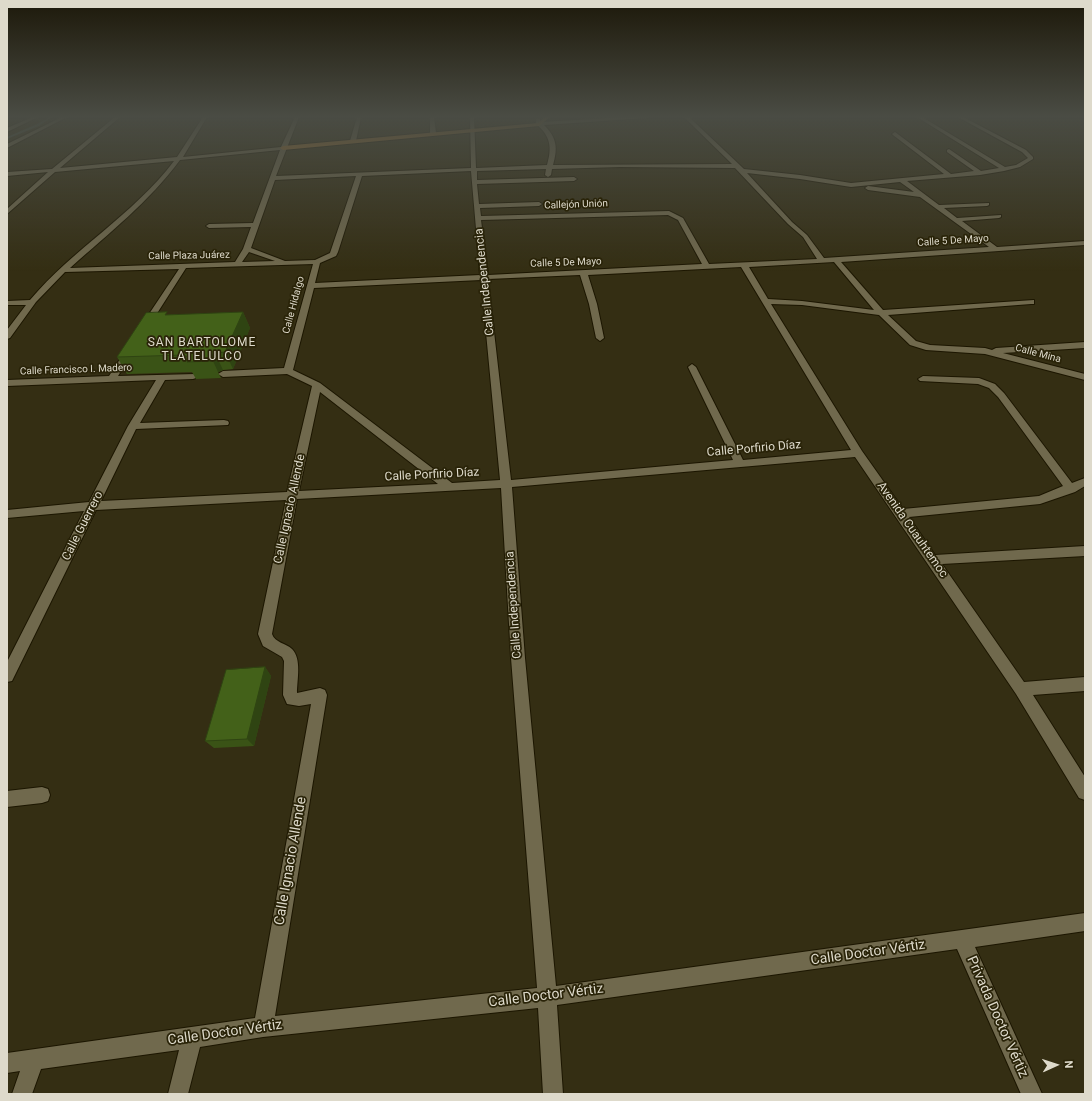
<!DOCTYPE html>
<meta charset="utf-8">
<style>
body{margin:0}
#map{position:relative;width:1092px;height:1101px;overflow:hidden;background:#342e13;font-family:Roboto,sans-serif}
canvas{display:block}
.frame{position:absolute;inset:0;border:8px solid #dedacb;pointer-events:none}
.north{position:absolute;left:1036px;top:1045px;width:40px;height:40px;-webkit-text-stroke:3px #2a2409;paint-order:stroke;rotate:87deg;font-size:11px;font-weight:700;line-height:16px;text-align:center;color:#dedacb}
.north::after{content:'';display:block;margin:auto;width:14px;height:18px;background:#dedacb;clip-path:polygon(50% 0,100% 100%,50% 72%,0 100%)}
</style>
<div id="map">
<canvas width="1092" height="1101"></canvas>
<div class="frame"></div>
<div class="north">N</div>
</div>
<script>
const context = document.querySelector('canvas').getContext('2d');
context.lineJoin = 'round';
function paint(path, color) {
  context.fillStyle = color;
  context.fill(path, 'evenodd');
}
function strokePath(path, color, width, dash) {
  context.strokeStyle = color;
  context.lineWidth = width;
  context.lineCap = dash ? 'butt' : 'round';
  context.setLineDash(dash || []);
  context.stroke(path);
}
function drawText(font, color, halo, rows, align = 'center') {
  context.font = font + ' Roboto,sans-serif';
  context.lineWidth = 3.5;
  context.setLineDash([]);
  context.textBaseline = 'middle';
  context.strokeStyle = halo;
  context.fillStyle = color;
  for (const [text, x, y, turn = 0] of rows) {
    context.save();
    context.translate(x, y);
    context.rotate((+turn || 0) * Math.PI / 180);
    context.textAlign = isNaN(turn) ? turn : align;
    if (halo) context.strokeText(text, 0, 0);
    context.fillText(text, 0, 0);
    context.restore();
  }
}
const stream = new Path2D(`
 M 50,117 L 52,117 L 39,126 L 7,139 L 7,137 L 37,124 Z`);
const minor = new Path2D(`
 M 33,117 L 38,117 L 7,132 L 7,128 Z
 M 62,117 L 67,117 L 7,148 L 7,144 Z
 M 115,117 L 120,117 L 60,168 L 177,157 L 203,117 L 207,117 L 183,157 L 281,147 L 295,117 L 299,117 L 276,176 L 471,168 L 470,117 L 474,117 L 476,168 L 547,165 C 552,148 551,136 536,124 L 536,119 L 540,119 L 541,122 L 627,117 L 647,117 L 645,118 L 544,125 C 557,138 558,148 553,165 L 732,164 L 684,117 L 689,117 L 744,169 L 800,175 L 851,183 L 944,174 L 893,135 L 892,134 L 895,132 L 951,174 L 974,171 L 947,152 L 947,150 L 949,149 L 981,171 L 999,168 L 917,117 L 922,117 L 1005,167 L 1016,165 L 1028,158 L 1022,152 L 958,117 L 963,117 L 1026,150 L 1033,157 L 1033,159 L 1020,167 L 1004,171 L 980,175 L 907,181 L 939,205 L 989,203 L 989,205 L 987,206 L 944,208 L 957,218 L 1001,215 L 1001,217 L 999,218 L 962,221 L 997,247 L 1085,241 L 1085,245 L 841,262 L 883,310 L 1034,300 L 1034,304 L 1031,304 L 888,315 L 916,341 L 930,345 L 985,348 L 992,350 L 996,348 L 1085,342 L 1085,348 L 1003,353 L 1085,374 L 1085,380 L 985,354 L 926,350 L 910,345 L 879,315 L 802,305 L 771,304 L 862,451 L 903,509 L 1039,496 L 1063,486 L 998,397 L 989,388 L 978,384 L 920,381 L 918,379 L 923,376 L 979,378 L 995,384 L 1004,393 L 1072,483 L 1085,478 L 1085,486 L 1075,492 L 1040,504 L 909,517 L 935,555 L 1085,546 L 1085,556 L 942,564 L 1024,682 L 1085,677 L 1085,691 L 1033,695 L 1085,777 L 1085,800 L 1079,798 L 1016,694 L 855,457 L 512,487 L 525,658 L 556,986 L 1085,913 L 1085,931 L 975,947 L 1042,1094 L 1021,1094 L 957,949 L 557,1005 L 563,1094 L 543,1094 L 538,1008 L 263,1037 L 200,1047 L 188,1094 L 168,1094 L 179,1050 L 41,1069 L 32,1094 L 12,1094 L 20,1071 L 7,1073 L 7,1053 L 255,1018 L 311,704 L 299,706 L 287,704 L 283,695 L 284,661 L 282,657 L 263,646 L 258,634 L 286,500 L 96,510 L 12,681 L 7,682 L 7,662 L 84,511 L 7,518 L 7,510 L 89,502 L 128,426 L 156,380 L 7,386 L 7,380 L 109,376 L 126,350 L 129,349 L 133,352 L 118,376 L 196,374 L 198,376 L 196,378 L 193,379 L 165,380 L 140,423 L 224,420 L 228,421 L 229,423 L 228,425 L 136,429 L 101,501 L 287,492 L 312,386 L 287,374 L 223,377 L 218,374 L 223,371 L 284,368 L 313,264 L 186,268 L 149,326 L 145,328 L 141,326 L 179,269 L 65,272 L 36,302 L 10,338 L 7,339 L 7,330 L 26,305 L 7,305 L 7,301 L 30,300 C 73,249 133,215 174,161 L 55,172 L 7,214 L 7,209 L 48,172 L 7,176 L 7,172 L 52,169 ZM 280,150 L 253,223 L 209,224 L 206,226 L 209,228 L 251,227 L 243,249 L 235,262 L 70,268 C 109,233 149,202 180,160 ZM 620,167 L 735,168 L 788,224 L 803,237 L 817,259 L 709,264 L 683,218 L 669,211 L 481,216 L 480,208 L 539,206 L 542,204 L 539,202 L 479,204 L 477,184 L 574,181 L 577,179 L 574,177 L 477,180 L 477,171 L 546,169 L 545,175 L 548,177 L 551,175 L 552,169 ZM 471,171 L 480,275 L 315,283 L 320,263 L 336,256 L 338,252 L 362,176 ZM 747,173 L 800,179 L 851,187 L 900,182 L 914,192 L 868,186 L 865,188 L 868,190 L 920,197 L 989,247 L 824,258 L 807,235 L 792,222 ZM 356,176 L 330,253 L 315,260 L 285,261 L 251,248 L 275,180 ZM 668,215 L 678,220 L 702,264 L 488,275 L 481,220 ZM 249,252 L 275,261 L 242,262 ZM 834,262 L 874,310 L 802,301 L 768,299 L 749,267 ZM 741,267 L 851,450 L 743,460 L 696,367 L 692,364 L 688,367 L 733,460 L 511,480 L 488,279 L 580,275 L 589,304 L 596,338 L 600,341 L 604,338 L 597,304 L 588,275 ZM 481,280 L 500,480 L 452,483 L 320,383 L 293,370 L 314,288 ZM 320,392 L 438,484 L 299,491 ZM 501,488 L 511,658 L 537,988 L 275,1016 L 327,695 L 325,690 L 320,688 L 297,693 C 297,680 302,659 292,649 C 286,643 275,643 272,634 L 297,499 Z
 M 357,117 L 361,117 L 356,141 L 353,143 L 350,141 Z
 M 430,117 L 434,117 L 436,133 L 433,135 L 430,133 Z
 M 42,787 L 48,789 L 50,795 L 48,801 L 42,803 L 7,807 L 7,791 Z`);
const major = new Path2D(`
 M 545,117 L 550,117 L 539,126 L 283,150 L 280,148 L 283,146 L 538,123 Z`);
const wall = new Path2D(`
 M 243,312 L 250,328 L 233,369 L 223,370 L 218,372 L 221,378 L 196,379 L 192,372 L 127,374 L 117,357 L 168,315 Z
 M 265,667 L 271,676 L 254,746 L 214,748 L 205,741 Z`);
const shadedWall = new Path2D(`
 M 243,312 L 250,328 L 233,369 L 225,352 Z
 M 215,353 L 223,370 L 218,372 L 213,361 L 208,358 L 209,356 Z
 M 265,667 L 271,676 L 254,746 L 247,739 Z`);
const building = new Path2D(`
 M 167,312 L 165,315 L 243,312 L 225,352 L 215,353 L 209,356 L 208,358 L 213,361 L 187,362 L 191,359 L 184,355 L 117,357 L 146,313 Z
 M 265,667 L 247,739 L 205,741 L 226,670 Z`);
const farStreetnames = [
 ["Callejón Unión",576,205,-2],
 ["Calle 5 De Mayo",953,241,-4],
 ["Calle Plaza Juárez",189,256,-1],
 ["Calle 5 De Mayo",566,263,-2],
 ["Calle Hidalgo",294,305,-75],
 ["Calle Mina",1038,354,15],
 ["Calle Francisco I. Madero",76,370,-2]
];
const streetNames = [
 ["Calle Independencia",485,282,-96],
 ["Calle Porfirio Díaz",754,449,-5],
 ["Calle Porfirio Díaz",432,475,-3],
 ["Calle Ignacio Allende",290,509,-78],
 ["Calle Guerrero",83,526,-63],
 ["Avenida Cuauhtemoc",912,530,55],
 ["Calle Independencia",514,605,-94]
];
const farQuarternames = [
 ["SAN BARTOLOME",202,343],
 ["TLATELULCO",202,357]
];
const nearStreetnames = [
 ["Calle Ignacio Allende",291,861,-80],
 ["Calle Doctor Vértiz",868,953,-8],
 ["Calle Doctor Vértiz",546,996,-7],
 ["Privada Doctor Vértiz",997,1017,66],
 ["Calle Doctor Vértiz",225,1033,-8]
];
paint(stream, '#445649');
strokePath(minor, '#1c1600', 2);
strokePath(major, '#1c1600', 2);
paint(minor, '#70694d');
paint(major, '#a87630');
paint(wall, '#3a5316');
paint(shadedWall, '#2f4412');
paint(building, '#436119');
strokePath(building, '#2f4412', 1);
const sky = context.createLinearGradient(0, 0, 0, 271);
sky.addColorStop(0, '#1d190a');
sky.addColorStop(0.43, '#4a4c44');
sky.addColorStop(1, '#4a4c4400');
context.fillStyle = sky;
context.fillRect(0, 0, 1092, 271);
drawText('10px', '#dedacb', '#2a2409', farStreetnames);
drawText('12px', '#dedacb', '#2a2409', streetNames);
context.letterSpacing = '1px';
drawText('12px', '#dedacb', '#2a2409', farQuarternames);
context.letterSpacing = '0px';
drawText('14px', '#dedacb', '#2a2409', nearStreetnames);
</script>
